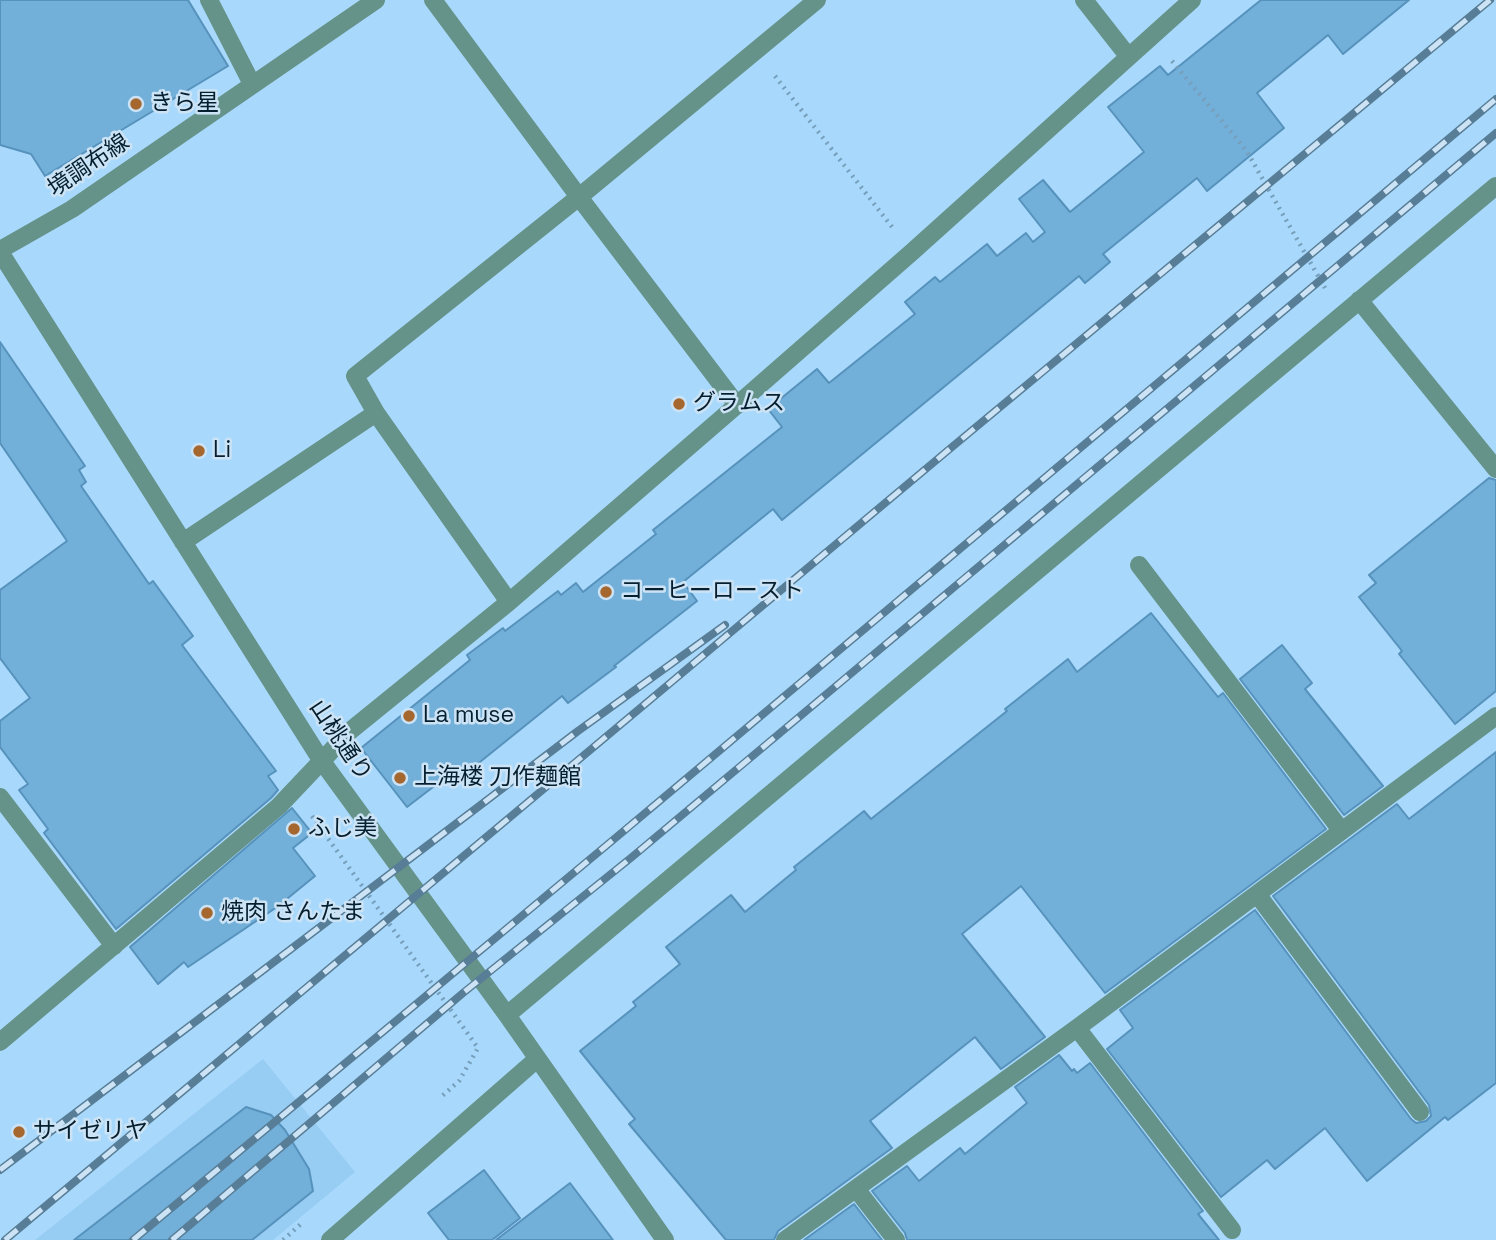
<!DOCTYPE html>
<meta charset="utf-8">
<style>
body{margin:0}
canvas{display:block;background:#a8d9fc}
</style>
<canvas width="1496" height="1240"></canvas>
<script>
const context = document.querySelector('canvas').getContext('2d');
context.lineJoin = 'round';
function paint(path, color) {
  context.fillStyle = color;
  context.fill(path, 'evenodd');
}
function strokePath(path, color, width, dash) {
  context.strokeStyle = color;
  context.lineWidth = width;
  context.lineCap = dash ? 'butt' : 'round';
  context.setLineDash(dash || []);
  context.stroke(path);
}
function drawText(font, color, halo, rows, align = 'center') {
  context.font = font + ' "Space Grotesk","Noto Sans JP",sans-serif';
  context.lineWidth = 5;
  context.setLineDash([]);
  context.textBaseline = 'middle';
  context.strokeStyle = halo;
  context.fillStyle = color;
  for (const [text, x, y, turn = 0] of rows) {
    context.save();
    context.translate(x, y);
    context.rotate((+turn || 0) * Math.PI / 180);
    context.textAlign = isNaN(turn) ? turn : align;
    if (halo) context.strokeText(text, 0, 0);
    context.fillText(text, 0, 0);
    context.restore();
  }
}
const built = new Path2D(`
 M 263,1059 L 355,1172 L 273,1240 L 35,1240 Z`);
const building = new Path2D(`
 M 0,0 L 188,0 L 228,66 L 45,176 L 31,154 L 0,145 Z
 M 1261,0 L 1409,0 L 1343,54 L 1328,35 L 1257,93 L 1284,128 L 1207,191 L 1197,178 L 1103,254 L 1110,262 L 1085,283 L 1079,276 L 782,520 L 773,509 L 683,582 L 697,601 L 614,666 L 616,667 L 568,703 L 562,696 L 460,778 L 454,771 L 407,807 L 361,748 L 470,660 L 467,655 L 503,628 L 505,631 L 558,591 L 561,595 L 576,583 L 583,592 L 656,534 L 653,530 L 782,427 L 768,409 L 817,369 L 829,383 L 915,314 L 905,302 L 935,277 L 940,282 L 987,244 L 997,256 L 1026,233 L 1033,242 L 1045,232 L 1019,199 L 1043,180 L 1070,212 L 1144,152 L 1108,107 L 1160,66 L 1168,75 Z
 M 0,342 L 85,466 L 79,470 L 86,482 L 81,486 L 149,584 L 153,581 L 193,636 L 182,645 L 276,771 L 268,776 L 278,790 L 271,798 L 116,929 L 44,833 L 48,829 L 19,790 L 28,784 L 0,747 L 0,721 L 30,698 L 0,658 L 0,590 L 67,541 L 0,443 Z
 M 1489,478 L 1496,480 L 1496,691 L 1455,724 L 1399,654 L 1402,651 L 1359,597 L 1376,583 L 1369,575 Z
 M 1151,613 L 1218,697 L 1223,693 L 1326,829 L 1105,993 L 1021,886 L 962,934 L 1045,1037 L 1001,1069 L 975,1037 L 870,1121 L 892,1148 L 778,1231 L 774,1240 L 726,1240 L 629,1124 L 635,1119 L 580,1051 L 636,1006 L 633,1002 L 680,964 L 666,947 L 731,895 L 745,912 L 796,870 L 794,867 L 864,811 L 871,819 L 1007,711 L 1005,709 L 1068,659 L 1077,672 Z
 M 1282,645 L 1312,683 L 1305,689 L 1383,786 L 1344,815 L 1240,679 Z
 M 1496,752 L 1496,1083 L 1448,1120 L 1445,1117 L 1367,1181 L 1325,1128 L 1275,1169 L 1267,1160 L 1221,1197 L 1107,1049 L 1133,1028 L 1120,1010 L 1255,910 L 1411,1119 L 1416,1123 L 1426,1121 L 1431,1116 L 1429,1105 L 1273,896 L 1397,804 L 1409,819 Z
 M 292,808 L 312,833 L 293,848 L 315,876 L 277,907 L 188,967 L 184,962 L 158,984 L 130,947 Z
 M 1059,1055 L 1072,1071 L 1074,1069 L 1077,1073 L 1090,1063 L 1203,1211 L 1198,1214 L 1219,1240 L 907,1240 L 905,1233 L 872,1191 L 907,1166 L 919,1181 L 960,1148 L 965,1154 L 1027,1103 L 1015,1087 Z
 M 246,1107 L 271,1115 L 285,1130 L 309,1169 L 313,1191 L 252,1240 L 74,1240 Z
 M 484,1170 L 520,1218 L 492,1240 L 449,1240 L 428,1213 Z
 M 570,1183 L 613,1240 L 496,1240 Z
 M 854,1204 L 882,1240 L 804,1240 Z`);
const path = new Path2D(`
 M 1172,61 L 1246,150 L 1325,288
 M 775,76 L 892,227
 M 312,816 L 478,1048 L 459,1081 L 441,1097
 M 283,1240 L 302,1223`);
const minor = new Path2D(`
 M 209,0 L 252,84
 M 433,0 L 579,197 L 355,376 L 376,413 L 509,602
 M 1084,0 L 1128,56
 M 0,250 L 72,209 L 376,0
 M 0,252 L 321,760 L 507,1015 L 665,1240
 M 1359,300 L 1496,469
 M 737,405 L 579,197 L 817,0
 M 183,542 L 376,413
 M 1139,565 L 1341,830
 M 0,797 L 114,946
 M 1257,894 L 1420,1112
 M 507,1015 L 1496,186
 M 1077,1028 L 1232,1230
 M 0,1042 L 279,806 L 350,731 L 509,602 L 737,405 L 912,252 L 1192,0
 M 857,1190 L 896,1240
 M 330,1240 L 537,1059
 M 785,1240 L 1077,1028 L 1496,716`);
const rail = new Path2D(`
 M 0,1170 L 578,731 L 725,625
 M 5,1240 L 952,447 L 1490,0
 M 133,1240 L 619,835 L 1496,99
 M 172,1240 L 463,993 L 632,857 L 1496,133`);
const markers = [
 [136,104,7,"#a6672e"],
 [679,404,7,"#a6672e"],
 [199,451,7,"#a6672e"],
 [606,592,7,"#a6672e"],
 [409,716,7,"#a6672e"],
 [400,778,7,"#a6672e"],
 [294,829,7,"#a6672e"],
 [207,913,7,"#a6672e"],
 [19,1132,7,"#a6672e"]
];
const poiNames = [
 ["きら星",150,104],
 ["グラムス",693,404],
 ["Li",213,451],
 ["コーヒーロースト",620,592],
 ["La muse",423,716],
 ["上海楼 刀作麺館",414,778],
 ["ふじ美",308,829],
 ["焼肉 さんたま",221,913],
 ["サイゼリヤ",33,1132]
];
const streetNames = [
 ["境調布線",89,166,-34],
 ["山桃通り",340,741,56]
];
paint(built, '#97ccf3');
paint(building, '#72afd9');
strokePath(building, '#5692bc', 2);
strokePath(path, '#769fbc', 4.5, [2, 5]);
strokePath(minor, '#659389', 18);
strokePath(rail, '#587d96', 8);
strokePath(rail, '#cbe3f5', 5, [16]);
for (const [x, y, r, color] of markers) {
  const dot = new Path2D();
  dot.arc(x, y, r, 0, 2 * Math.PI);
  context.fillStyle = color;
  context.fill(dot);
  strokePath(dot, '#cbe3f5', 2.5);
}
drawText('23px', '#061f2f', '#cbe3f5', poiNames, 'left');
drawText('23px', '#061f2f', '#cbe3f5', streetNames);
</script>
